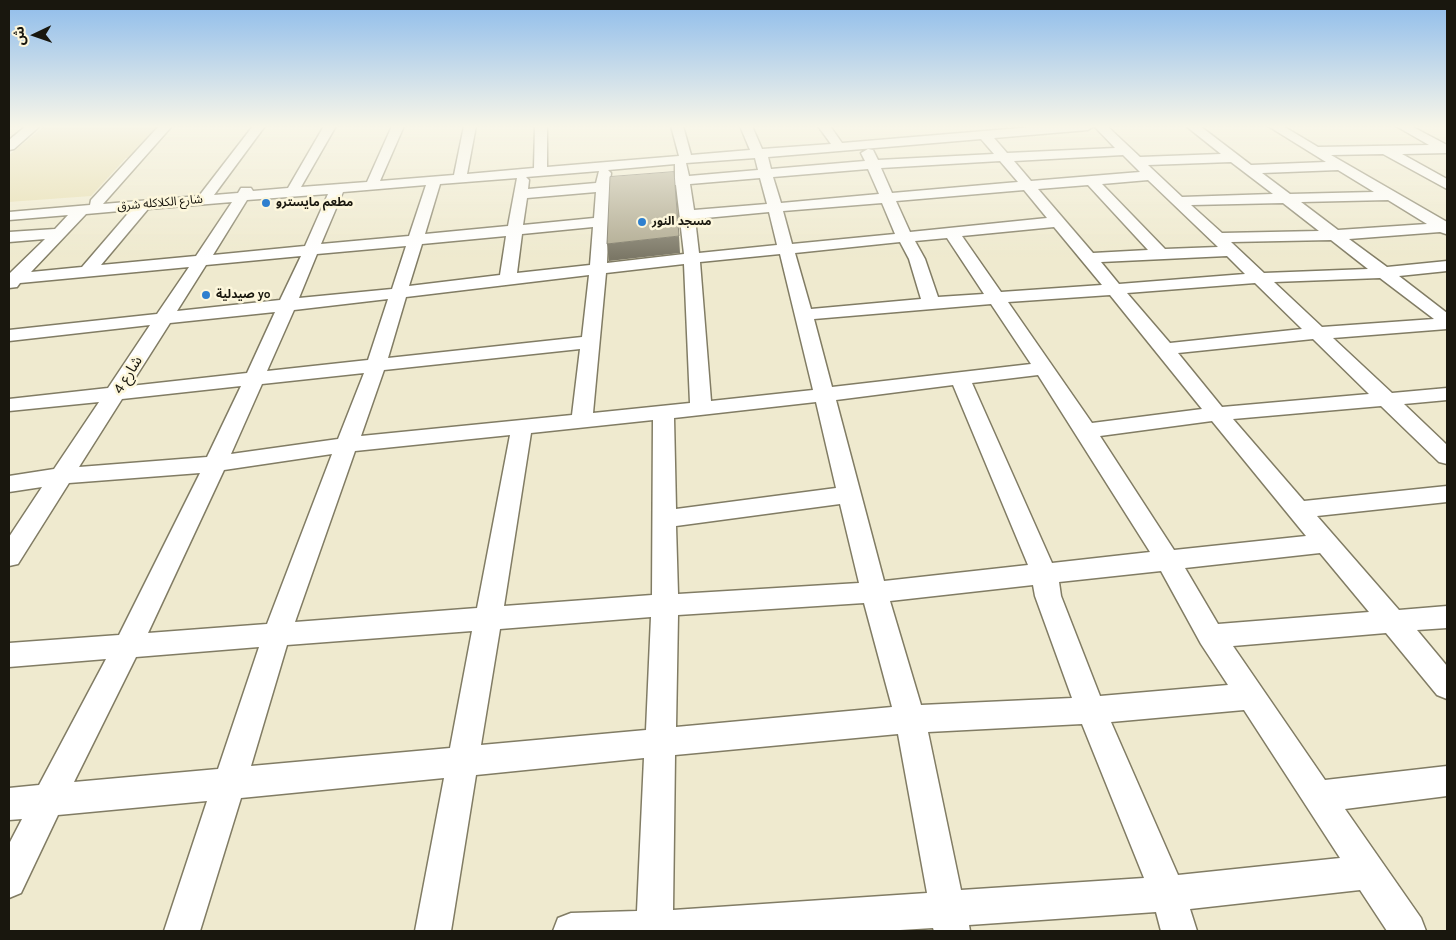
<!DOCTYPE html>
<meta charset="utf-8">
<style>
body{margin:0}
#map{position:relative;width:1456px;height:940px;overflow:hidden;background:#efeacf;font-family:Karla,"Noto Sans Arabic",sans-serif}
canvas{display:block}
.frame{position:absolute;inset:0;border:10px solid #19170e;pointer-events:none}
.north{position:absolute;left:10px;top:10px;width:50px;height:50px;-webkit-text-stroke:4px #fdf7dc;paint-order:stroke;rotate:267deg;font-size:14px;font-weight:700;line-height:20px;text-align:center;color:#19170e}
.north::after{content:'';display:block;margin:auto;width:18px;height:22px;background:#19170e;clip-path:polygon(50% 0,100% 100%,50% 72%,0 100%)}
</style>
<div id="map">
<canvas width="1456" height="940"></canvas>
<div class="frame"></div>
<div class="north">ش</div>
</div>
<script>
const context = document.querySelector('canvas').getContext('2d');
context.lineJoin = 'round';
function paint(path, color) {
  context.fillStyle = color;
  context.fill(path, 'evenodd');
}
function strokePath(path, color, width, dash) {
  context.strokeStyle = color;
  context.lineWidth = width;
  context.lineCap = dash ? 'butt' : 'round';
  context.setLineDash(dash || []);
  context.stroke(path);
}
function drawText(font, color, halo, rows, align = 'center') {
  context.font = font + ' Karla,"Noto Sans Arabic",sans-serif';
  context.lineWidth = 5;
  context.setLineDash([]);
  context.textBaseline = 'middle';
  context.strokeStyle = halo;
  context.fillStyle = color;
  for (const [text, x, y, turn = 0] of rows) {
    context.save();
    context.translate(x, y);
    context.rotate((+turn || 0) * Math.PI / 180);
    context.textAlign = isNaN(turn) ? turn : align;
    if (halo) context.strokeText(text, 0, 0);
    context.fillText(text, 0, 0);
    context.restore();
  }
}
const green = new Path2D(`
 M 45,126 L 156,126 L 132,158 L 126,158 L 91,196 L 9,202 L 9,155 Z`);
const minor = new Path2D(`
 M 26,126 L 40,126 L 14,149 L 9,150 L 9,140 Z
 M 159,126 L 172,126 L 103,204 L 199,196 L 253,126 L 265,126 L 214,195 L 238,193 L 241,188 L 251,188 L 253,191 L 288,188 L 324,126 L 336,126 L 301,187 L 367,182 L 392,126 L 404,126 L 380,181 L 454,175 L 464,126 L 476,126 L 467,174 L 534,168 L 535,126 L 547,126 L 547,167 L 679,156 L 671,126 L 683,126 L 691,155 L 750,150 L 740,126 L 752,126 L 762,149 L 831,144 L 818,126 L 830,126 L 842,143 L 1044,126 L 1107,126 L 1140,157 L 1221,154 L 1186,126 L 1200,126 L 1251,165 L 1326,162 L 1268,126 L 1283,126 L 1318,147 L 1429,145 L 1396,126 L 1411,126 L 1447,145 L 1447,153 L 1402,154 L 1447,179 L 1447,189 L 1383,154 L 1331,155 L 1447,222 L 1446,234 L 1440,232 L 1349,239 L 1387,267 L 1447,261 L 1447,271 L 1399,276 L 1447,313 L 1447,329 L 1333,338 L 1392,393 L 1447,388 L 1447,400 L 1404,404 L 1447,445 L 1447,464 L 1439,462 L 1381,406 L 1233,419 L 1304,501 L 1447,486 L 1447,502 L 1317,516 L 1399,610 L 1447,606 L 1447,628 L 1417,630 L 1447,666 L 1447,699 L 1437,695 L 1386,633 L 1233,646 L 1325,780 L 1447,766 L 1447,796 L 1345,809 L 1421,918 L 1426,931 L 1387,931 L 1360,890 L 1190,909 L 1197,931 L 1161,931 L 1156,912 L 969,925 L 970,931 L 934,931 L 933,928 L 884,931 L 553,931 L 558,918 L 571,913 L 637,911 L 644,758 L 476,775 L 451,931 L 415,931 L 444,778 L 241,798 L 200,931 L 164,931 L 207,801 L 58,815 L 21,893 L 9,898 L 9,844 L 22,819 L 9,820 L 9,788 L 39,785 L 106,659 L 9,667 L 9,643 L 119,635 L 200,473 L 69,483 L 18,564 L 9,566 L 9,537 L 42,487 L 9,492 L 9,476 L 54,469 L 99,402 L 9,411 L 9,399 L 108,388 L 150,325 L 9,341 L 9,330 L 157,314 L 189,267 L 20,283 L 17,287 L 9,288 L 9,274 L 45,239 L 9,242 L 9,232 L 55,229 L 68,215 L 9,220 L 9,212 L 90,205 L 91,200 ZM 1094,126 L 1115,148 L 1007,153 L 994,138 L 1088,130 ZM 981,139 L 994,154 L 878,160 L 873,150 L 868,149 L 861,153 L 865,161 L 771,169 L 768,157 ZM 1123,155 L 1140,172 L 1031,181 L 1014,161 ZM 755,158 L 758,170 L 689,176 L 686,163 ZM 1000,161 L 1018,182 L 892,193 L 881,168 ZM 1231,162 L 1273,194 L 1182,197 L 1148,165 ZM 675,164 L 675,177 L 610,182 L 611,173 L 608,170 ZM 868,169 L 879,194 L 781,203 L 773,177 ZM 1338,170 L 1374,192 L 1290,194 L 1262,173 ZM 599,171 L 596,183 L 528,189 L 529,180 L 526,177 ZM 517,178 L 508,226 L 425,234 L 440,184 ZM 760,178 L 767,204 L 694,210 L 690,184 ZM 1148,180 L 1218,247 L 1165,249 L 1102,184 ZM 426,185 L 409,236 L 321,244 L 343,192 ZM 676,185 L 684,254 L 607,263 L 610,191 ZM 1088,185 L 1148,250 L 1093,253 L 1038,189 ZM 1024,190 L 1047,218 L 910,232 L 896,201 ZM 596,192 L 594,218 L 523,225 L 527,198 ZM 328,194 L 305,246 L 213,255 L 247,200 ZM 1388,200 L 1427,224 L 1338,230 L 1301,202 ZM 232,202 L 196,256 L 101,265 L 148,209 ZM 882,203 L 895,234 L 792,244 L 783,211 ZM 1283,203 L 1319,231 L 1222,233 L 1191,205 ZM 131,210 L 82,267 L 31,272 L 86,214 ZM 769,212 L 777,245 L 699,253 L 695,219 ZM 593,227 L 590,265 L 517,273 L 522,234 ZM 1054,227 L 1102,285 L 1001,292 L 962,236 ZM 506,236 L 500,275 L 409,286 L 422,244 ZM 947,238 L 984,294 L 938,297 L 925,259 L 915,241 ZM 1331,240 L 1368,269 L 1264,273 L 1231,242 ZM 900,242 L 909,259 L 921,299 L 811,309 L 795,253 ZM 406,246 L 392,289 L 299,298 L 317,254 ZM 780,254 L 813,390 L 711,401 L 700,262 ZM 301,256 L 280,300 L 177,311 L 206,265 ZM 1227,256 L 1245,274 L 1119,284 L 1101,262 ZM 684,264 L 690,403 L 593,413 L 606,273 ZM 589,275 L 582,337 L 388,358 L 406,297 ZM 1380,278 L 1434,319 L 1322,327 L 1274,282 ZM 1255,283 L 1302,329 L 1170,343 L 1127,293 ZM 1110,295 L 1202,409 L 1092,423 L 1008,302 ZM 388,299 L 368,360 L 267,371 L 294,310 ZM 991,304 L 1031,364 L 832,387 L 814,319 ZM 275,312 L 247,373 L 130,386 L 170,323 ZM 1313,339 L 1369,394 L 1222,407 L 1178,353 ZM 580,349 L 572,415 L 361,436 L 384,370 ZM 364,373 L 338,439 L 231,454 L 262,384 ZM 1038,375 L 1150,552 L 1052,563 L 972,383 ZM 953,385 L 1028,565 L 884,581 L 836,400 ZM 241,386 L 207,457 L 79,467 L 122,399 ZM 816,402 L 836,488 L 676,509 L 674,418 ZM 653,420 L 652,595 L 504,606 L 531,433 ZM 1212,421 L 1306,536 L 1174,550 L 1100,436 ZM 510,435 L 477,608 L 295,622 L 355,451 ZM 332,454 L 267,624 L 148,633 L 224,470 ZM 840,504 L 859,583 L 678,594 L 676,526 ZM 1320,553 L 1369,612 L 1218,624 L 1185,568 ZM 1161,571 L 1201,644 L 1228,685 L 1100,696 L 1061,596 L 1059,582 ZM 1033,585 L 1035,596 L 1072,698 L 921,705 L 890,601 ZM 864,603 L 892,707 L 676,727 L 678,615 ZM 651,617 L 646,730 L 481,745 L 500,629 ZM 472,631 L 450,748 L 251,766 L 287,645 ZM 259,647 L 218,769 L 74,782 L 136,657 ZM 1244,710 L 1340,858 L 1178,875 L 1111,722 ZM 1082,724 L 1144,878 L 961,890 L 928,732 ZM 898,734 L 927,893 L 673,910 L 675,755 Z`);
const shadedWall = new Path2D(`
 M 679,236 L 680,253 L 609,261 L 607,244 Z`);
const building = new Path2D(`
 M 674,172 L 679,236 L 607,244 L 610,177 Z`);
const markers = [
 [266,203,5,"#2f80cf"],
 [642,222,5,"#2f80cf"],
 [206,295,5,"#2f80cf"]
];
const farStreetnames = [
 ["شارع الكلاكله شرق",160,203,-5]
];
const farPoinames = [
 ["مطعم مايسترو",276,203],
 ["مسجد النور",652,222],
 ["صيدلية yo",216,295]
];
const streetNames = [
 ["شارع 4",128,375,-58]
];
paint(green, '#e6ddae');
strokePath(minor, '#817c64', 3);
paint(minor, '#fff');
paint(shadedWall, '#7b7766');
paint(building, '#b0aa91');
strokePath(building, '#7b7766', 1);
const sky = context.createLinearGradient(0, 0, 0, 258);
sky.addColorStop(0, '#8ebceb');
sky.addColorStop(0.49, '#f8f6e9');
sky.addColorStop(1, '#f8f6e900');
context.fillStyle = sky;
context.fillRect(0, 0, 1456, 258);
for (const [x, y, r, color] of markers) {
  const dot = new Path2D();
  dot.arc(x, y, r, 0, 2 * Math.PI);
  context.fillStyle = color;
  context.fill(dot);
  strokePath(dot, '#fdf7dc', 2);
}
drawText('12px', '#19170e', '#fdf7dc', farStreetnames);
drawText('bold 12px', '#19170e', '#fdf7dc', farPoinames, 'left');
drawText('15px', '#19170e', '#fdf7dc', streetNames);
</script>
